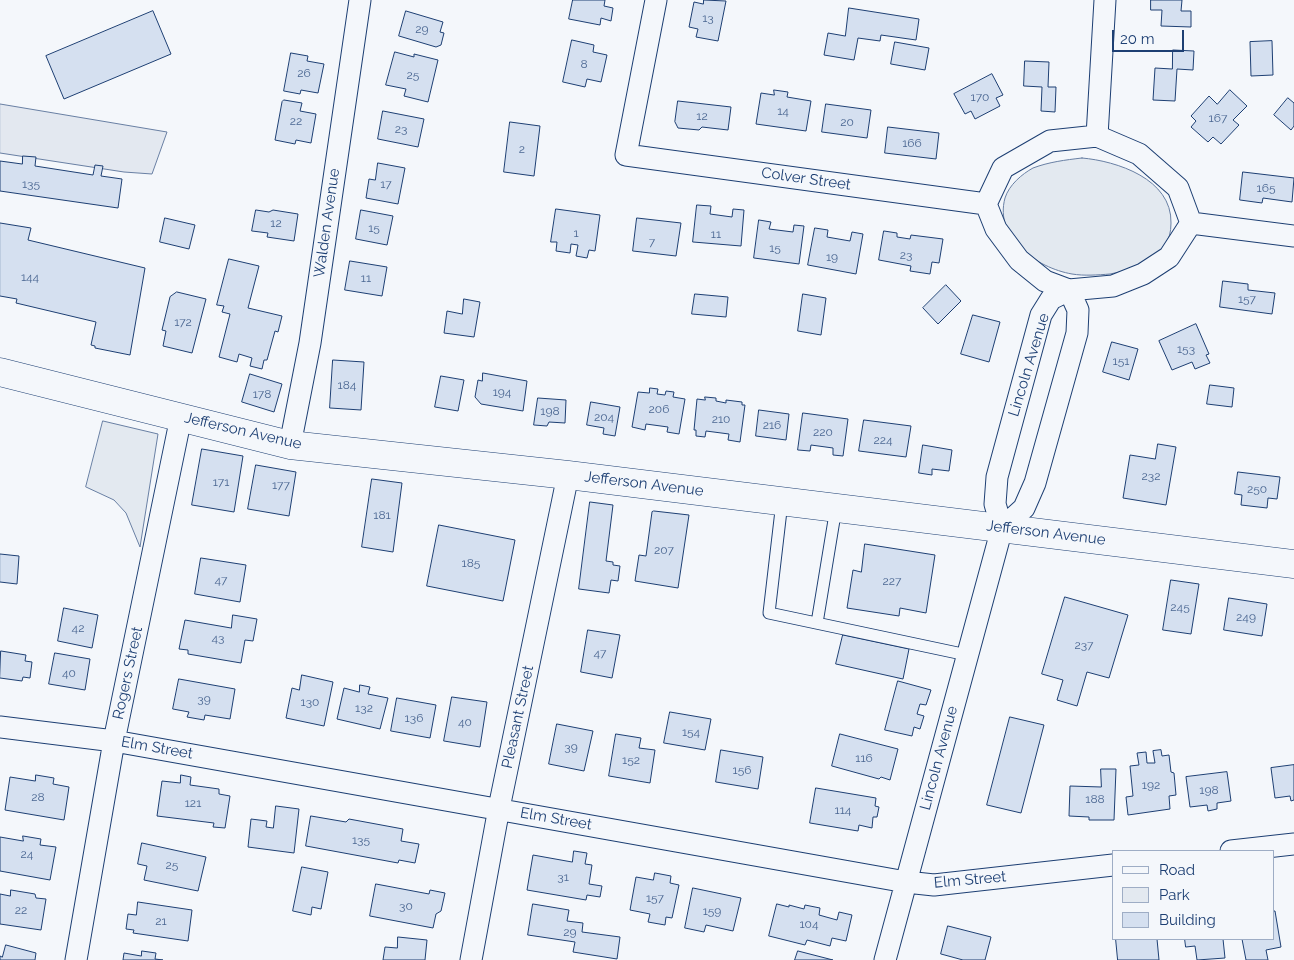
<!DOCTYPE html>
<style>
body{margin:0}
#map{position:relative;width:1294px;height:960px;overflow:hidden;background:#f4f7fb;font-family:Raleway,sans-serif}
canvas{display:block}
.legend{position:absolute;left:1112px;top:850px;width:162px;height:90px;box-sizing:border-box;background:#f4f7fb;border:1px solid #9eadc5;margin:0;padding:6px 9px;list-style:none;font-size:15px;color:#1d3f73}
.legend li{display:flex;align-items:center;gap:10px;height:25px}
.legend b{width:25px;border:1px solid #9eadc5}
.scale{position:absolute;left:1112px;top:30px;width:72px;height:22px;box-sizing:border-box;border:2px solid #1d3f73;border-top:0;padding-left:6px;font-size:15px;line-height:18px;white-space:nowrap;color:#1d3f73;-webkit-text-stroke:4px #f4f7fb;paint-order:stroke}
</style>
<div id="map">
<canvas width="1294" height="960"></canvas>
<ul class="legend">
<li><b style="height:6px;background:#f4f7fb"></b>Road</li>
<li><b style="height:14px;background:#e3e9f0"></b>Park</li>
<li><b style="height:14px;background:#d5e0f0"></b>Building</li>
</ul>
<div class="scale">20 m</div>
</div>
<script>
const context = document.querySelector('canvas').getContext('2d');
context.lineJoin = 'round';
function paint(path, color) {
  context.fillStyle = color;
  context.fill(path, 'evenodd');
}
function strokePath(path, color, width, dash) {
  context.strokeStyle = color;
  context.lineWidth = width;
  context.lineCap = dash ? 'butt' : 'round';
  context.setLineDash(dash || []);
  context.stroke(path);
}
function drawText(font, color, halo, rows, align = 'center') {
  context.font = font + ' Raleway,sans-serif';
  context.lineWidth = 4;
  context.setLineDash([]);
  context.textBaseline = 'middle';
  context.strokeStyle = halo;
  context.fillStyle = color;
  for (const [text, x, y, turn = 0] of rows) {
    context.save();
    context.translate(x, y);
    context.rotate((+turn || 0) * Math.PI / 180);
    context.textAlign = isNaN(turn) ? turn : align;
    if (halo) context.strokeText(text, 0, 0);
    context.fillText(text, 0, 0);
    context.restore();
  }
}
const green = new Path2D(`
 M 1082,158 C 1117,161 1172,179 1171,223 C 1171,242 1163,248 1149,260 C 1138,269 1124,271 1110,274 C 1098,275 1084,276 1072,274 C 1037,268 994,238 1005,198 C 1009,185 1022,174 1033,168 C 1049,162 1065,160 1082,158 Z
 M 103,421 L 158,434 L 140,547 L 126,513 L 114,500 L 86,487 Z`);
const parking = new Path2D(`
 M 0,104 L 167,132 L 152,174 L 124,172 L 0,153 Z`);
const building = new Path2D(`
 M 573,0 L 605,0 L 604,6 L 613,8 L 611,21 L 601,18 L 600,25 L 569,19 Z
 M 704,0 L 726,1 L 718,41 L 696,37 L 698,29 L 689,27 L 694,2 L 703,4 Z
 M 1151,0 L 1182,0 L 1181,11 L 1191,11 L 1191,27 L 1161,26 L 1162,10 L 1151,10 Z
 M 849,8 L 919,19 L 916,40 L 881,35 L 880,41 L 858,38 L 854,60 L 824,55 L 828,33 L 845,36 Z
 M 153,11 L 171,54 L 64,99 L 46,56 Z
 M 406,11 L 443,22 L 440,32 L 444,33 L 441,45 L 436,47 L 399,36 Z
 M 572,40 L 594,45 L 593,52 L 607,55 L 601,82 L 587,79 L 585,87 L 563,82 Z
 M 1272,41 L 1273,75 L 1251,76 L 1250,42 Z
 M 895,42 L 929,48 L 925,70 L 891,64 Z
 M 1173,50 L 1194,51 L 1193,70 L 1177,69 L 1175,101 L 1153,100 L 1155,68 L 1172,69 Z
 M 395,52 L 414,57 L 414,54 L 438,60 L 428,102 L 404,96 L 406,89 L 386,85 Z
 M 291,53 L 308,56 L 307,61 L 324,64 L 318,93 L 301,90 L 300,94 L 284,91 Z
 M 1025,61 L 1049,62 L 1048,87 L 1056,87 L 1055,112 L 1041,111 L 1042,87 L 1024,86 Z
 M 992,74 L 1003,95 L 996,98 L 1000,106 L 975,119 L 971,111 L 965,114 L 954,94 Z
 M 774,90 L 788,92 L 787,97 L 811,101 L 806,131 L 756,124 L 761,93 L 774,95 Z
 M 1230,90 L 1247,106 L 1233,120 L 1239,125 L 1221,144 L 1213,137 L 1208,142 L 1191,127 L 1196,121 L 1191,116 L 1209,96 L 1217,104 Z
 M 1288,98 L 1294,103 L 1294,126 L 1291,130 L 1274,115 Z
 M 284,100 L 302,103 L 300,111 L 316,114 L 311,143 L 296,140 L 295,144 L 275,140 L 282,102 Z
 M 678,101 L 731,107 L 728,130 L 702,127 L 699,130 L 678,128 L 675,122 Z
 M 826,104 L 871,110 L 867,138 L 822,132 Z
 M 383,111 L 424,119 L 418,147 L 378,139 Z
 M 510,122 L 540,126 L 534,176 L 504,172 Z
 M 888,127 L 939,133 L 936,159 L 885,153 Z
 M 23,156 L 36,157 L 35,166 L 93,175 L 95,165 L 103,166 L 101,176 L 122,179 L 118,208 L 0,191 L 0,161 L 22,164 Z
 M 378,163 L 405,168 L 398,204 L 366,198 L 369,179 L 375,180 Z
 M 1243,172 L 1294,178 L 1292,202 L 1263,198 L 1262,203 L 1240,200 Z
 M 697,205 L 711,206 L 710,214 L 732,217 L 733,209 L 744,210 L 741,246 L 693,242 Z
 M 556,209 L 600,215 L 595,251 L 589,250 L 587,258 L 576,256 L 578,245 L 571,244 L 570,253 L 556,251 L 557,242 L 551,242 Z
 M 256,210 L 269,212 L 273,210 L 298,214 L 294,241 L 267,237 L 268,233 L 252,231 Z
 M 361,210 L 393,216 L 387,245 L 356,239 Z
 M 165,218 L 195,225 L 189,249 L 160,242 Z
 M 637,218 L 681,223 L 676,256 L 633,251 Z
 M 759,220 L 771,222 L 769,229 L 793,232 L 794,225 L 804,226 L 799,264 L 754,258 Z
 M 0,223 L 31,228 L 28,240 L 145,268 L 130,355 L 95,348 L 95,346 L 91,345 L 96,322 L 16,303 L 17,299 L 0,296 Z
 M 815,228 L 828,230 L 827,237 L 850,241 L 852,232 L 863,234 L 856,274 L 808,265 Z
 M 884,231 L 897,233 L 897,237 L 910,239 L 911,235 L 943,239 L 939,263 L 932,262 L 930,274 L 910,271 L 911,266 L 879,260 Z
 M 229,259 L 259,266 L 248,308 L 282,316 L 278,332 L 275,331 L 267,360 L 264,360 L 262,369 L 250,366 L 252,358 L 239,354 L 237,362 L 219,357 L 230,314 L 222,312 L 224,306 L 217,305 Z
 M 350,261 L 387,267 L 382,296 L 345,290 Z
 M 1223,281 L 1248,284 L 1248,290 L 1275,293 L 1272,314 L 1220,307 Z
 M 946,285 L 961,301 L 938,324 L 923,308 Z
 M 177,292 L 206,299 L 192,353 L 163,346 L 166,331 L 162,330 L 170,297 Z
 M 695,294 L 728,297 L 726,317 L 692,314 Z
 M 803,294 L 826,298 L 821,335 L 798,331 Z
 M 464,299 L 480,302 L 474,337 L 444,333 L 447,311 L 462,314 Z
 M 973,315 L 1000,322 L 989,362 L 961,354 Z
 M 1196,324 L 1209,354 L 1206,355 L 1210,363 L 1195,369 L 1192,362 L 1172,370 L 1159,341 Z
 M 1112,342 L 1138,349 L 1129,380 L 1103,372 Z
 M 333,360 L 364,362 L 361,410 L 330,408 Z
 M 483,373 L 527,381 L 523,411 L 481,404 L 475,397 L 478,380 L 482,381 Z
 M 250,374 L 282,384 L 274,412 L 242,402 Z
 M 441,376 L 464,380 L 458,411 L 435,407 Z
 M 1210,385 L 1234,388 L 1232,407 L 1207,404 Z
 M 650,388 L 658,389 L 657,394 L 665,395 L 666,391 L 674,392 L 673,397 L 685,399 L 679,434 L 667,432 L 668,427 L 646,424 L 645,430 L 632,427 L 638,392 L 649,393 Z
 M 705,397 L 716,398 L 716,401 L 726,403 L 726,400 L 742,402 L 742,405 L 745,405 L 740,442 L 728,440 L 729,434 L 706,431 L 705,437 L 696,436 L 696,430 L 694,430 L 697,399 L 705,400 Z
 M 538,398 L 566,400 L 565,423 L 549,422 L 547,426 L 534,425 Z
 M 591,402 L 620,407 L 615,436 L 603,434 L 604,428 L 587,425 Z
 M 759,410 L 789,414 L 786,440 L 756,436 Z
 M 803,413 L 848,419 L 843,456 L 833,455 L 833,448 L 811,445 L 810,451 L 798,450 Z
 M 864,420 L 911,426 L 906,457 L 859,451 Z
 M 1158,444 L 1176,447 L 1166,505 L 1123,498 L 1130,455 L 1155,459 Z
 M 923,445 L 952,450 L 949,471 L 932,469 L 932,475 L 919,473 Z
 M 202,449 L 243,456 L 234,512 L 192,505 Z
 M 256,465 L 296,472 L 289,516 L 248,509 Z
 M 1238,472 L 1280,477 L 1277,499 L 1268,498 L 1267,508 L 1241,505 L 1242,495 L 1235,494 Z
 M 372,479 L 402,483 L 393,552 L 362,547 Z
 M 590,502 L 613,505 L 606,561 L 613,562 L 613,565 L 620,566 L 618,581 L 611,580 L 609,593 L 579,589 Z
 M 654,511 L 689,515 L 678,588 L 635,581 L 639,555 L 646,556 L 652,512 Z
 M 439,525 L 515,540 L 503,601 L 427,586 Z
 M 865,544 L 935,555 L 926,613 L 900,608 L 899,616 L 847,608 L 853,570 L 861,572 Z
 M 0,554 L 19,556 L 17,584 L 0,582 Z
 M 201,558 L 246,565 L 240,602 L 195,594 Z
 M 1171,580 L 1199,584 L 1191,634 L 1163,630 Z
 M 1065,597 L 1128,615 L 1109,678 L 1087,672 L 1077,706 L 1057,700 L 1063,680 L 1042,674 Z
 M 1229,598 L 1267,604 L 1262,636 L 1224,630 Z
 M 64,608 L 98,615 L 92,648 L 58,641 Z
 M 233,615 L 257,619 L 253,641 L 245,640 L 241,663 L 188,654 L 188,650 L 179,649 L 185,620 L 231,628 Z
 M 588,630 L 620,635 L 612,678 L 581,672 Z
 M 843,635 L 909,649 L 903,679 L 836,664 Z
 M 1,651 L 26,655 L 25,661 L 32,662 L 30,678 L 23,677 L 22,681 L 0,678 Z
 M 55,653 L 90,659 L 85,690 L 49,684 Z
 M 302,675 L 333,682 L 324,726 L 286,718 L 292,688 L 299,690 Z
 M 179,679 L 235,689 L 230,719 L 205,715 L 204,720 L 187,717 L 189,712 L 173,709 Z
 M 898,681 L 931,690 L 926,705 L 920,704 L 917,714 L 924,716 L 920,729 L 914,727 L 912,736 L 885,730 Z
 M 360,685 L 370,687 L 368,694 L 388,698 L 380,729 L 337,719 L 344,688 L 359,692 Z
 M 452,697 L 487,702 L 480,747 L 444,741 Z
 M 397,698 L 436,705 L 430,738 L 391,731 Z
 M 670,712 L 711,719 L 705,750 L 664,743 Z
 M 1010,717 L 1044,725 L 1021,813 L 987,805 Z
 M 557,724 L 593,731 L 584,771 L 549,764 Z
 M 616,734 L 641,738 L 639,748 L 655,750 L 650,783 L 609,776 Z
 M 840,734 L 898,749 L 890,780 L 881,777 L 879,779 L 832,766 Z
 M 721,750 L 763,757 L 758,789 L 716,782 Z
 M 1161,750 L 1162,756 L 1169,755 L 1171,772 L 1174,773 L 1176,795 L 1169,796 L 1170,809 L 1128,815 L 1126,797 L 1133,796 L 1130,766 L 1139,765 L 1137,753 L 1146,752 L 1147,763 L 1155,763 L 1153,751 Z
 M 1294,765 L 1294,800 L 1291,801 L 1290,796 L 1275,798 L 1271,768 Z
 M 1101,769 L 1116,769 L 1114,820 L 1089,820 L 1089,817 L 1069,816 L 1070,786 L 1101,787 Z
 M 1227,772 L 1231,801 L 1217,803 L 1217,809 L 1208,811 L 1207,805 L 1190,807 L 1186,777 Z
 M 36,775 L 54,778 L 53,784 L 69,787 L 64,820 L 5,810 L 10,777 L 35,781 Z
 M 181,775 L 191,777 L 190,785 L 219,789 L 219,794 L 230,796 L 225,828 L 213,827 L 214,823 L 157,816 L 162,781 L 180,783 Z
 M 816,788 L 876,798 L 875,806 L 879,807 L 877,817 L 873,817 L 872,828 L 859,825 L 858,831 L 810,823 Z
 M 276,806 L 299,809 L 294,853 L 248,847 L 251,819 L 267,821 L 266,827 L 273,828 Z
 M 311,816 L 346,822 L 349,819 L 403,829 L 401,841 L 419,844 L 415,863 L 399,860 L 398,863 L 306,846 Z
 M 23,836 L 41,839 L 40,845 L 56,847 L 50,880 L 0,871 L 0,837 L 23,841 Z
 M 142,843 L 206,857 L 198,891 L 144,880 L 147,866 L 138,864 Z
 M 574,851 L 587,853 L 585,864 L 592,865 L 589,884 L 602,886 L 600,897 L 587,895 L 586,900 L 527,890 L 533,855 L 572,862 Z
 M 302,867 L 328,872 L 321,909 L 312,907 L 311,915 L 293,911 Z
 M 655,873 L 671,876 L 670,883 L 679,885 L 672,918 L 666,917 L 665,925 L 648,922 L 650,914 L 630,910 L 636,877 L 653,880 Z
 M 376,884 L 429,894 L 430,890 L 445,893 L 441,911 L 436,914 L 433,928 L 370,916 Z
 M 693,888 L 741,898 L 733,931 L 706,925 L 704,932 L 685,928 Z
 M 11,890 L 35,894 L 36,898 L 46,899 L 41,930 L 0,924 L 0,894 L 10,896 Z
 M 138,902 L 192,910 L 188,941 L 133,933 L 134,930 L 126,929 L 128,914 L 136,915 Z
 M 533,904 L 569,910 L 567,921 L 583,923 L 582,932 L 620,937 L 617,959 L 573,952 L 575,942 L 528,935 Z
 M 777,904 L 789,907 L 789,905 L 804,909 L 805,905 L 820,908 L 819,915 L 837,920 L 839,912 L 852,915 L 846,941 L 832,938 L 830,946 L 807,940 L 805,945 L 769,936 Z
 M 1273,911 L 1275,911 L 1281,947 L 1266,950 L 1268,960 L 1246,960 L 1242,939 L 1273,939 Z
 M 948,926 L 991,937 L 985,960 L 963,960 L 941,954 Z
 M 398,937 L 427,940 L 425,960 L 383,960 L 385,947 L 397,948 Z
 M 1116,939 L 1157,939 L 1159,960 L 1118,960 Z
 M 1185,939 L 1223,939 L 1225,958 L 1197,960 L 1195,946 L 1186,947 Z
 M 6,945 L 36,953 L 35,960 L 0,960 L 0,956 L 2,957 Z
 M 142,951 L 156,953 L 155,959 L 163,960 L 123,960 L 124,953 L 141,956 Z
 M 798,951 L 833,960 L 795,960 Z`);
const service = new Path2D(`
 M 782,502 L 769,613 L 967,655
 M 817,623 L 836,508`);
const minor = new Path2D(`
 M 656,0 L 626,155 L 986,204
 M 1097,136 L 1139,154 L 1178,188 L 1191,223 L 1169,257 L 1143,274 L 1113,286 L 1069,290 L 1045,281 L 1019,260 L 996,229 L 986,204 L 1003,168 L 1050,141 Z
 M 1097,136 L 1105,0
 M 1191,223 L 1294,236
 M 290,445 L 310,343 L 360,0
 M 0,727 L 114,741 L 906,882 L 934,885 L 1113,865
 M 1231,851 L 1294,844
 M 76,960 L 114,741 L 181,417
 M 471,960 L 499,808 L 568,475
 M 885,960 L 1002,528 L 995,504 L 997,477 L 1041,315 L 1051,299 L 1069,290 L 1078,310 L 1077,333 L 1035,483 L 1024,508 L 1002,528`);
const primary = new Path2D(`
 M 0,372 L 290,445 L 568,475 L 1294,564`);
const numberNames = [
 ["13",708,18],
 ["29",422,29],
 ["8",584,64],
 ["26",304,73],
 ["25",413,75],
 ["170",980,97],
 ["14",783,111],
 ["12",702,116],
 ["167",1218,118],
 ["22",296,121],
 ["20",847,122],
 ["23",401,129],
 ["166",912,143],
 ["2",522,149],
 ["135",31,184],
 ["17",386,184],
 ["165",1266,188],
 ["12",276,223],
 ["15",374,228],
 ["1",576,233],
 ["11",716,234],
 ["7",652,242],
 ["15",775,248],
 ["23",906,255],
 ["19",832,257],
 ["144",30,277],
 ["11",366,278],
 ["157",1247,299],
 ["172",183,322],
 ["153",1186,349],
 ["151",1121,361],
 ["184",347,385],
 ["194",502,392],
 ["178",262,394],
 ["206",659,409],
 ["198",550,411],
 ["204",604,417],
 ["210",721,419],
 ["216",772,425],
 ["220",823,432],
 ["224",883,440],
 ["232",1151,476],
 ["171",221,482],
 ["177",281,485],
 ["250",1257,489],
 ["181",382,515],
 ["207",664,550],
 ["185",471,563],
 ["47",221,580],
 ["227",892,581],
 ["245",1180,607],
 ["249",1246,617],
 ["42",78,628],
 ["43",218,638],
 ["237",1084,645],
 ["47",600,653],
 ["40",69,673],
 ["39",204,699],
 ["130",310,702],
 ["132",364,708],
 ["136",414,718],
 ["40",465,722],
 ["154",691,732],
 ["39",571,747],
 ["116",864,758],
 ["152",631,760],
 ["156",742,770],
 ["192",1151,785],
 ["198",1209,790],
 ["28",38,797],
 ["188",1095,799],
 ["121",193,803],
 ["114",843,810],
 ["135",361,840],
 ["24",27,854],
 ["25",172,865],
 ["31",563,877],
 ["157",655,898],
 ["30",406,906],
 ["22",21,910],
 ["159",712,911],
 ["21",161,921],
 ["104",809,924],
 ["29",570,932]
];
const streetNames = [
 ["Colver Street",806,179,8],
 ["Walden Avenue",327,223,-82],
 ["Lincoln Avenue",1029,365,-73],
 ["Jefferson Avenue",243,431,13],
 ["Jefferson Avenue",644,484,7],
 ["Jefferson Avenue",1046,533,7],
 ["Rogers Street",128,673,-78],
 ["Pleasant Street",518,717,-78],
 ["Elm Street",157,748,10],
 ["Lincoln Avenue",939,758,-75],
 ["Elm Street",556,819,10],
 ["Elm Street",970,880,-5]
];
paint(green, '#e3e9f0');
strokePath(green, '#687fa3', 1);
paint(parking, '#e3e8f0');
strokePath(parking, '#687fa3', 1);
paint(building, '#d5e0f0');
strokePath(building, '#1d3f73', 1);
strokePath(service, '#1d3f73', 13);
strokePath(minor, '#1d3f73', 23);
strokePath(primary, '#1d3f73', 29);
strokePath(service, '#f4f7fb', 11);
strokePath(minor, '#f4f7fb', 21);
strokePath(primary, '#f4f7fb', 28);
drawText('12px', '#4b6792', null, numberNames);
drawText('15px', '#1d3f73', '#f4f7fb', streetNames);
</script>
